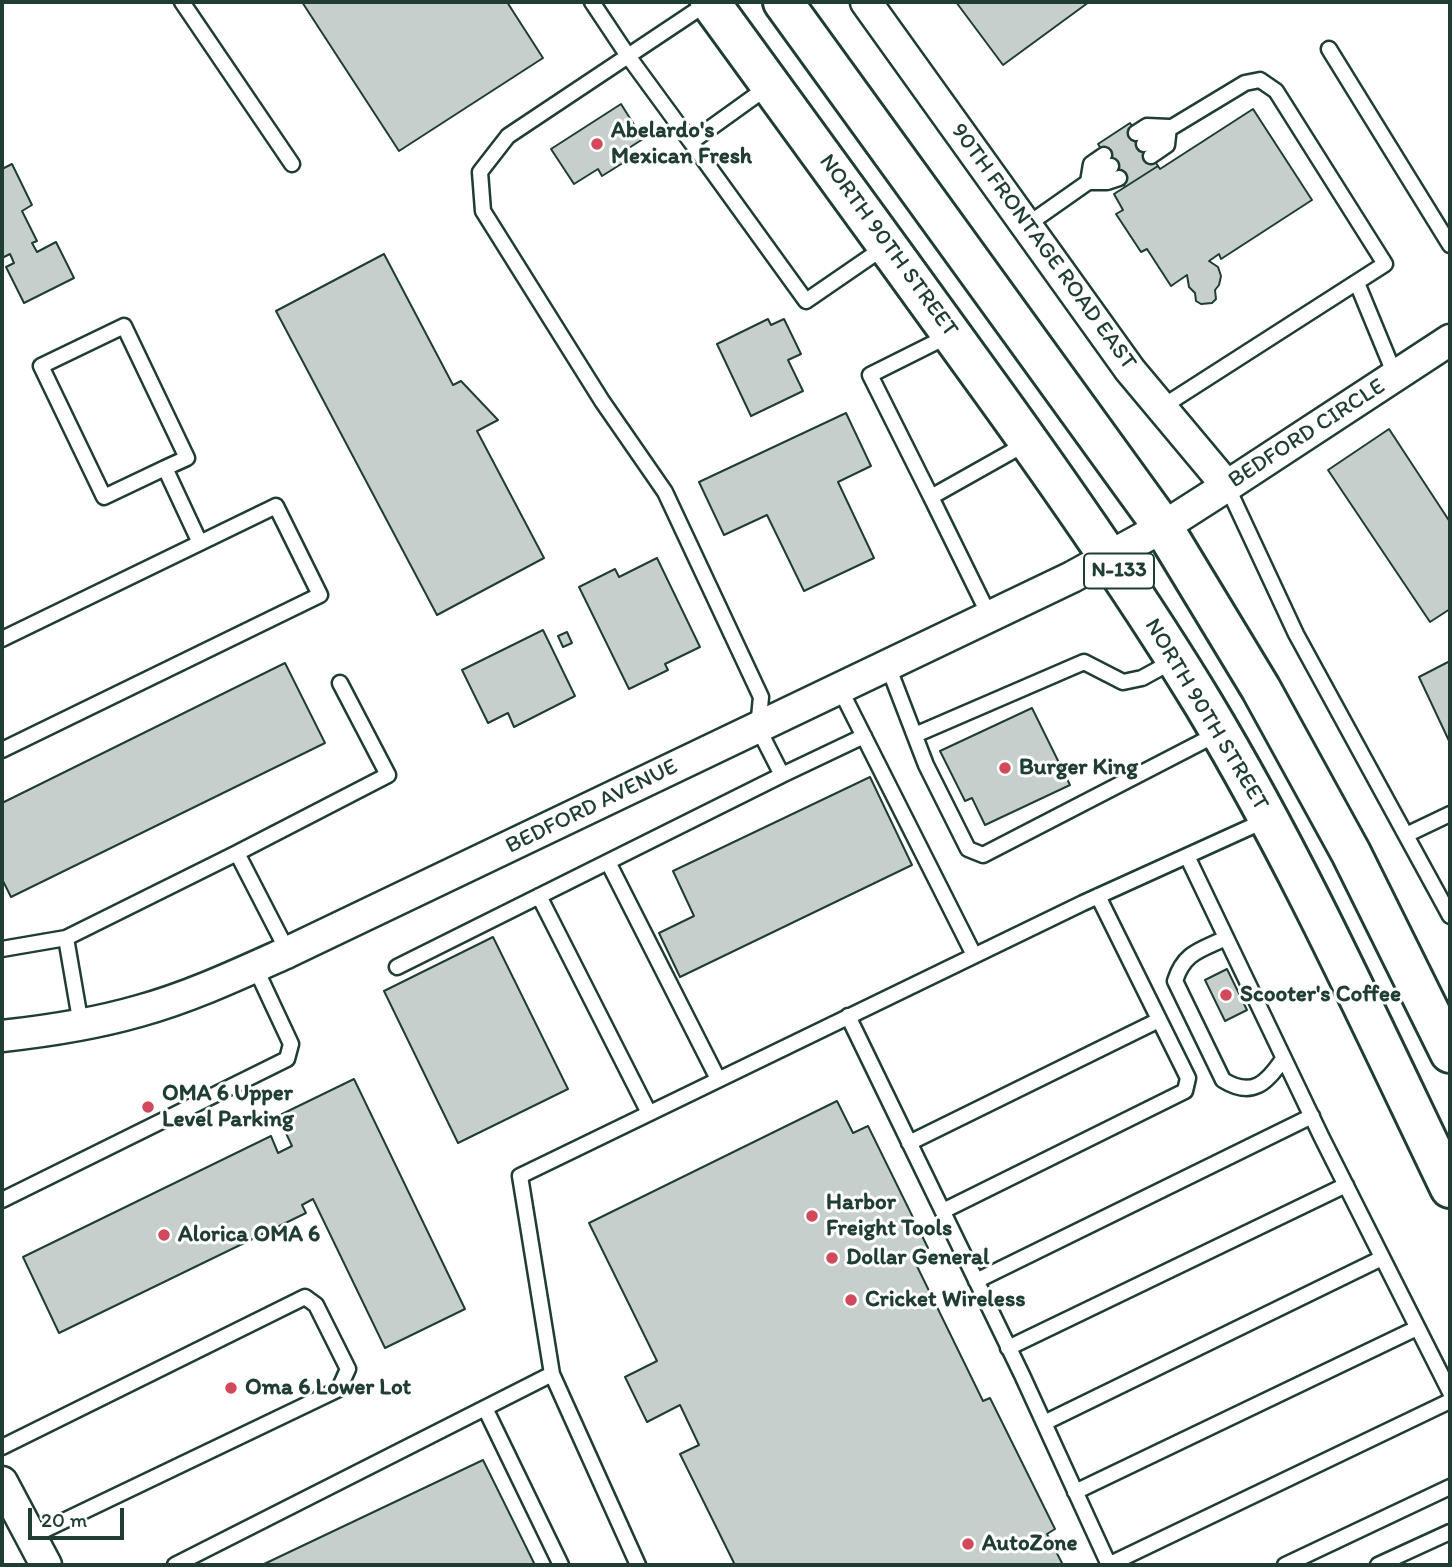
<!DOCTYPE html>
<style>
body{margin:0}
#map{position:relative;width:1452px;height:1567px;overflow:hidden;background:#fff;font-family:Itim,sans-serif}
canvas{display:block}
.frame{position:absolute;inset:0;border:4px solid #1f3d34;pointer-events:none}
.scale{position:absolute;left:28px;top:1508px;width:96px;height:32px;box-sizing:border-box;border:4px solid #1f3d34;border-top:0;padding-left:9px;font-size:21px;line-height:24px;white-space:nowrap;color:#1f3d34;-webkit-text-stroke:5px #fff;paint-order:stroke}
</style>
<div id="map">
<canvas width="1452" height="1567"></canvas>
<div class="frame"></div>
<div class="scale">20 m</div>
</div>
<script>
const context = document.querySelector('canvas').getContext('2d');
context.lineJoin = 'round';
function paint(path, color) {
  context.fillStyle = color;
  context.fill(path, 'evenodd');
}
function strokePath(path, color, width, dash) {
  context.strokeStyle = color;
  context.lineWidth = width;
  context.lineCap = dash ? 'butt' : 'round';
  context.setLineDash(dash || []);
  context.stroke(path);
}
function drawText(font, color, halo, rows, align = 'center') {
  context.font = font + ' Itim,sans-serif';
  context.lineWidth = 6;
  context.setLineDash([]);
  context.textBaseline = 'middle';
  context.strokeStyle = halo;
  context.fillStyle = color;
  for (const [text, x, y, turn = 0] of rows) {
    context.save();
    context.translate(x, y);
    context.rotate((+turn || 0) * Math.PI / 180);
    context.textAlign = isNaN(turn) ? turn : align;
    if (halo) context.strokeText(text, 0, 0);
    context.fillText(text, 0, 0);
    context.restore();
  }
}
const building = new Path2D(`
 M 302,2 L 507,2 L 543,58 L 399,151 Z
 M 956,2 L 1089,2 L 1003,65 Z
 M 621,104 L 643,139 L 621,153 L 626,161 L 602,176 L 598,169 L 574,184 L 551,149 Z
 M 1253,109 L 1312,200 L 1221,259 L 1219,254 L 1209,261 L 1218,267 L 1221,276 L 1219,285 L 1215,290 L 1216,299 L 1212,303 L 1201,304 L 1196,301 L 1195,293 L 1189,287 L 1187,275 L 1171,286 L 1147,249 L 1141,252 L 1116,214 L 1123,210 L 1114,194 L 1158,166 L 1160,169 Z
 M 1130,123 L 1158,166 L 1125,187 L 1098,144 Z
 M 12,164 L 32,205 L 22,211 L 37,241 L 32,243 L 37,252 L 56,242 L 74,278 L 24,303 L 6,267 L 14,263 L 10,254 L 2,258 L 2,169 Z
 M 384,254 L 453,385 L 461,381 L 498,420 L 477,431 L 544,558 L 437,615 L 276,311 Z
 M 768,319 L 771,325 L 784,319 L 801,354 L 788,360 L 803,391 L 751,416 L 717,344 Z
 M 846,413 L 871,466 L 838,482 L 874,558 L 804,591 L 767,515 L 724,535 L 699,482 Z
 M 1389,429 L 1450,522 L 1450,609 L 1430,622 L 1328,470 Z
 M 657,558 L 700,647 L 665,664 L 668,670 L 629,689 L 579,587 L 615,569 L 619,577 Z
 M 543,630 L 575,696 L 514,727 L 508,713 L 488,723 L 462,670 Z
 M 567,632 L 572,643 L 563,647 L 558,636 Z
 M 1450,661 L 1450,743 L 1419,677 Z
 M 285,663 L 325,743 L 11,897 L 2,879 L 2,803 Z
 M 1032,708 L 1070,785 L 985,825 L 972,798 L 965,801 L 940,751 Z
 M 870,777 L 912,865 L 680,977 L 659,933 L 694,916 L 673,871 Z
 M 493,937 L 568,1089 L 458,1143 L 384,991 Z
 M 1227,969 L 1247,1010 L 1225,1021 L 1205,980 Z
 M 354,1079 L 465,1309 L 385,1348 L 313,1199 L 302,1205 L 306,1213 L 59,1333 L 23,1257 L 271,1136 L 278,1153 L 292,1146 L 278,1116 Z
 M 837,1101 L 853,1133 L 868,1126 L 928,1248 L 912,1256 L 983,1401 L 990,1398 L 1055,1529 L 1047,1534 L 1063,1565 L 735,1565 L 680,1454 L 699,1445 L 680,1405 L 647,1422 L 625,1377 L 657,1361 L 589,1223 Z
 M 483,1460 L 535,1565 L 262,1565 Z`);
const lane = new Path2D(`
 M 182,2 L 292,164
 M 592,2 L 628,56 L 691,142
 M 709,2 L 508,136 L 480,172 L 483,211 L 602,401 L 665,492 L 761,697 L 758,728 L 782,775 L 864,736
 M 1329,49 L 1450,245
 M 769,86 L 691,142 L 806,301 L 886,246
 M 1136,133 L 1147,126 L 1169,127
 M 1144,144 L 1245,83 L 1260,80 L 1276,91 L 1385,264 L 1162,407
 M 1151,156 L 1167,145 L 1169,127
 M 1088,182 L 1091,164 L 1104,155
 M 1088,182 L 1107,182 L 1119,178
 M 1027,225 L 1111,166
 M 1357,283 L 1395,375
 M 165,468 L 104,497 L 41,366 L 124,326 L 187,458 L 165,468 L 200,543
 M 1227,486 L 1296,634 L 1450,916
 M 931,497 L 870,375 L 950,335
 M 990,617 L 931,497 L 1027,443
 M 2,639 L 276,506 L 320,595 L 2,750
 M 888,666 L 926,765 L 968,849 L 983,855 L 1219,733
 M 840,689 L 974,955
 M 915,735 L 1084,662 L 1123,682 L 1142,678 L 1175,660
 M 1406,835 L 1450,814
 M 1187,856 L 1322,1138 L 1450,1392
 M 608,862 L 718,1079
 M 539,896 L 649,1113
 M 66,938 L 81,1025
 M 1226,938 C 1201,950 1184,952 1175,981 L 1223,1080 C 1252,1098 1267,1083 1283,1059
 M 2,949 L 66,938 L 237,853
 M 288,952 L 237,853 L 388,775 L 340,683
 M 397,967 L 782,775
 M 848,1016 L 1022,1375 L 1109,1565
 M 909,1143 L 1159,1020
 M 2,1200 L 287,1059 L 291,1044 L 255,967
 M 943,1211 L 1185,1091 L 1188,1078 L 1098,896
 M 976,1281 L 1312,1116
 M 1008,1348 L 1346,1185
 M 485,1408 L 561,1565
 M 1044,1423 L 1382,1258
 M 2,1447 L 305,1297 L 316,1305 L 348,1369 L 339,1389 L 30,1537
 M 1075,1492 L 1417,1328
 M 175,1565 L 552,1374
 M 638,1565 L 552,1374 L 520,1176 L 1083,903 L 1266,820
 M 1108,1565 L 1450,1401
 M 1285,1565 L 1450,1487
 M 1378,1565 L 1450,1532`);
const street = new Path2D(`
 M 866,2 L 1130,370 L 1227,486
 M 2,1036 C 48,1031 94,1024 139,1011 C 190,997 239,974 288,952 L 1072,577 L 1163,527 L 1227,486 L 1450,340
 M 2,1482 L 46,1565`);
const primary = new Path2D(`
 M 710,2 C 798,123 887,245 975,367 C 1055,477 1133,588 1204,705 C 1297,860 1372,1026 1450,1188
 M 783,2 L 1163,527 L 1261,689 L 1351,853 L 1450,1053`);
const markers = [
 [597,144,7,"#d1495b"],
 [1005,768,7,"#d1495b"],
 [1226,995,7,"#d1495b"],
 [148,1107,7,"#d1495b"],
 [812,1216,7,"#d1495b"],
 [164,1235,7,"#d1495b"],
 [832,1258,7,"#d1495b"],
 [851,1300,7,"#d1495b"],
 [231,1388,7,"#d1495b"],
 [968,1544,7,"#d1495b"]
];
const shields = [
 [1119,571,70]
];
const shieldNames = [
 ["N-133",1119,571]
];
const poiNames = [
 ["Abelardo's",611,131],
 ["Mexican Fresh",611,157],
 ["Burger King",1019,768],
 ["Scooter's Coffee",1240,995],
 ["OMA 6 Upper",162,1094],
 ["Level Parking",162,1120],
 ["Harbor",826,1203],
 ["Freight Tools",826,1229],
 ["Alorica OMA 6",178,1235],
 ["Dollar General",846,1258],
 ["Cricket Wireless",865,1300],
 ["Oma 6 Lower Lot",245,1388],
 ["AutoZone",982,1544]
];
const streetNames = [
 ["NORTH 90TH STREET",888,246,54],
 ["90TH FRONTAGE ROAD EAST",1043,247,54],
 ["BEDFORD CIRCLE",1307,434,-33],
 ["NORTH 90TH STREET",1206,715,59],
 ["BEDFORD AVENUE",592,807,-26]
];
paint(building, '#c7cfcc');
strokePath(building, '#1f3d34', 2);
strokePath(lane, '#1f3d34', 19);
strokePath(street, '#1f3d34', 35);
strokePath(primary, '#1f3d34', 44);
strokePath(lane, '#fff', 14);
strokePath(street, '#fff', 30);
strokePath(primary, '#fff', 38);
for (const [x, y, r, color] of markers) {
  const dot = new Path2D();
  dot.arc(x, y, r, 0, 2 * Math.PI);
  context.fillStyle = color;
  context.fill(dot);
  strokePath(dot, '#fff', 2.5);
}
for (const [x, y, w] of shields) {
  const box = new Path2D();
  box.roundRect(x - w / 2, y - 17.5, w, 35, 5);
  context.fillStyle = '#fff';
  context.fill(box);
  strokePath(box, '#1f3d34', 2);
}
drawText('bold 21px', '#1f3d34', null, shieldNames);
drawText('bold 23px', '#1f3d34', '#fff', poiNames, 'left');
drawText('23px', '#1f3d34', '#fff', streetNames);
</script>
